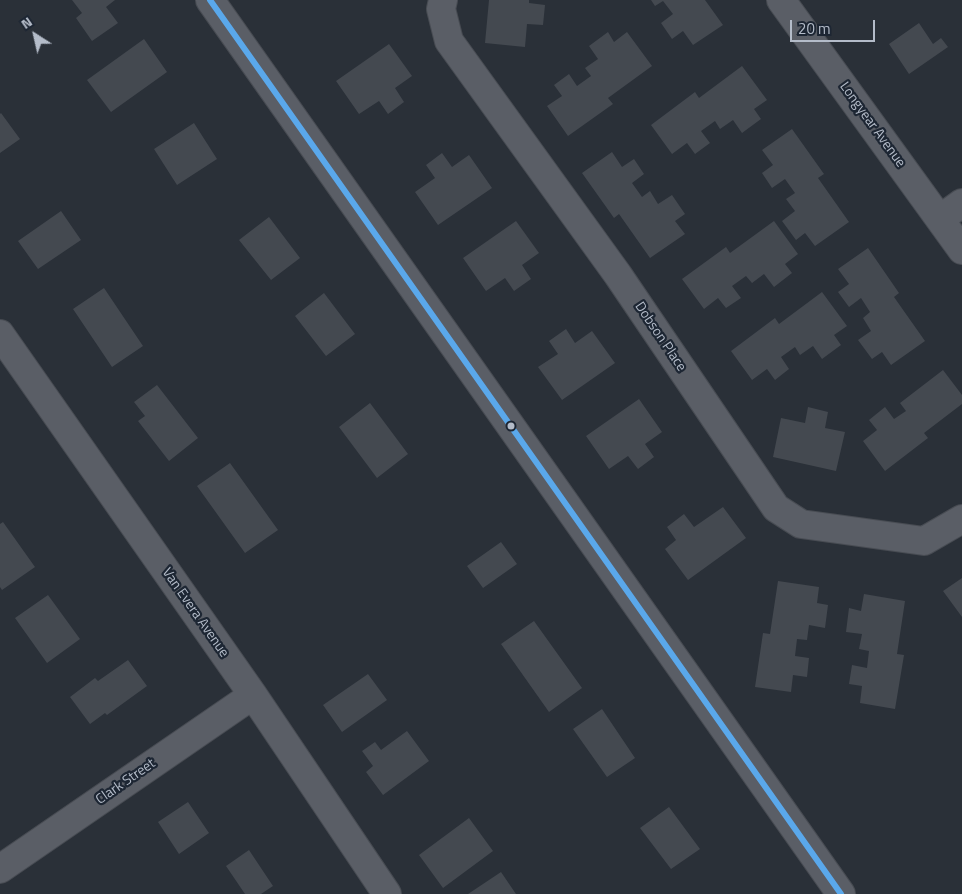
<!DOCTYPE html>
<style>
body{margin:0}
#map{position:relative;width:962px;height:894px;overflow:hidden;background:#2a3038;font-family:"Titillium Web",sans-serif}
canvas{display:block}
.north{position:absolute;left:10px;top:10px;width:50px;height:50px;-webkit-text-stroke:4px #1d2633;paint-order:stroke;rotate:325deg;font-size:14px;font-weight:700;line-height:20px;text-align:center;color:#b4bcc9}
.north::after{content:'';display:block;margin:auto;width:18px;height:22px;background:#b4bcc9;clip-path:polygon(50% 0,100% 100%,50% 72%,0 100%)}
.scale{position:absolute;left:790px;top:20px;width:85px;height:22px;box-sizing:border-box;border:2px solid #b4bcc9;border-top:0;padding-left:6px;font-size:15px;line-height:18px;white-space:nowrap;color:#b4bcc9;-webkit-text-stroke:4px #1d2633;paint-order:stroke}
</style>
<div id="map">
<canvas width="962" height="894"></canvas>
<div class="north">N</div>
<div class="scale">20 m</div>
</div>
<script>
const context = document.querySelector('canvas').getContext('2d');
context.lineJoin = 'round';
function paint(path, color) {
  context.fillStyle = color;
  context.fill(path, 'evenodd');
}
function strokePath(path, color, width, dash) {
  context.strokeStyle = color;
  context.lineWidth = width;
  context.lineCap = dash ? 'butt' : 'round';
  context.setLineDash(dash || []);
  context.stroke(path);
}
function drawText(font, color, halo, rows, align = 'center') {
  context.font = font + ' "Titillium Web",sans-serif';
  context.lineWidth = 4.5;
  context.setLineDash([]);
  context.textBaseline = 'middle';
  context.strokeStyle = halo;
  context.fillStyle = color;
  for (const [text, x, y, turn = 0] of rows) {
    context.save();
    context.translate(x, y);
    context.rotate((+turn || 0) * Math.PI / 180);
    context.textAlign = isNaN(turn) ? turn : align;
    if (halo) context.strokeText(text, 0, 0);
    context.fillText(text, 0, 0);
    context.restore();
  }
}
const building = new Path2D(`
 M 72,0 L 115,0 L 106,7 L 118,23 L 92,41 L 76,18 L 82,13 Z
 M 489,0 L 529,0 L 529,3 L 545,5 L 543,25 L 527,24 L 525,47 L 485,43 Z
 M 651,0 L 705,0 L 723,25 L 693,45 L 683,31 L 672,39 L 661,23 L 673,14 L 663,1 L 655,6 Z
 M 919,23 L 933,44 L 941,38 L 948,47 L 909,74 L 889,44 Z
 M 608,32 L 614,42 L 627,32 L 652,66 L 608,98 L 613,104 L 568,136 L 547,106 L 562,96 L 554,85 L 569,74 L 577,86 L 591,76 L 585,68 L 598,59 L 589,46 Z
 M 144,39 L 167,72 L 111,112 L 87,80 Z
 M 389,44 L 412,76 L 395,88 L 404,102 L 388,114 L 379,101 L 359,114 L 336,81 Z
 M 742,66 L 767,100 L 754,109 L 761,119 L 742,133 L 733,120 L 720,129 L 715,121 L 701,131 L 710,143 L 695,154 L 687,143 L 672,154 L 651,125 L 695,92 L 699,98 Z
 M 1,113 L 20,139 L 0,153 L 0,114 Z
 M 194,123 L 217,159 L 177,185 L 154,149 Z
 M 792,129 L 824,174 L 818,178 L 849,222 L 815,246 L 805,233 L 796,240 L 782,221 L 795,211 L 786,199 L 795,193 L 785,179 L 772,188 L 762,173 L 773,165 L 762,150 Z
 M 612,152 L 622,167 L 634,159 L 644,174 L 632,183 L 642,197 L 650,191 L 658,204 L 672,195 L 685,214 L 675,221 L 685,234 L 650,258 L 619,214 L 614,218 L 582,173 Z
 M 442,153 L 452,167 L 469,155 L 492,188 L 438,225 L 415,192 L 435,178 L 426,165 Z
 M 61,211 L 81,240 L 38,269 L 18,241 Z
 M 269,217 L 300,258 L 271,280 L 239,240 Z
 M 516,221 L 539,253 L 522,265 L 531,279 L 514,291 L 505,278 L 486,291 L 463,258 Z
 M 774,221 L 798,254 L 785,264 L 792,273 L 774,287 L 764,274 L 752,283 L 746,276 L 732,286 L 741,298 L 726,308 L 718,298 L 704,309 L 682,279 L 726,247 L 730,253 Z
 M 868,248 L 899,293 L 894,297 L 925,341 L 891,365 L 882,352 L 872,359 L 858,340 L 871,331 L 863,318 L 870,312 L 861,298 L 849,307 L 838,292 L 849,284 L 838,269 Z
 M 104,288 L 143,346 L 112,367 L 73,309 Z
 M 822,292 L 847,326 L 834,335 L 841,345 L 822,359 L 813,346 L 800,355 L 795,347 L 781,357 L 789,369 L 775,380 L 767,369 L 752,380 L 731,351 L 775,318 L 779,324 Z
 M 324,293 L 355,334 L 326,356 L 295,316 Z
 M 566,329 L 575,343 L 592,331 L 615,363 L 562,400 L 538,367 L 558,354 L 549,341 Z
 M 943,370 L 962,395 L 962,404 L 924,433 L 928,438 L 885,471 L 863,441 L 877,430 L 869,420 L 885,407 L 894,419 L 906,411 L 900,403 Z
 M 157,385 L 198,438 L 169,461 L 138,421 L 145,416 L 134,402 Z
 M 639,399 L 662,432 L 645,444 L 654,457 L 638,469 L 628,456 L 609,469 L 586,436 Z
 M 370,403 L 408,454 L 377,478 L 339,427 Z
 M 808,407 L 828,412 L 825,428 L 845,432 L 836,471 L 773,457 L 781,418 L 805,423 Z
 M 230,463 L 278,530 L 245,553 L 197,486 Z
 M 723,507 L 746,538 L 688,580 L 665,549 L 676,540 L 667,527 L 684,514 L 694,527 Z
 M 3,522 L 35,567 L 2,590 L 0,587 L 0,524 Z
 M 501,542 L 517,564 L 483,588 L 467,566 Z
 M 962,578 L 962,617 L 943,591 Z
 M 778,581 L 819,587 L 817,603 L 828,605 L 825,628 L 809,625 L 807,640 L 797,639 L 795,656 L 809,658 L 807,677 L 793,675 L 791,692 L 755,687 L 763,633 L 770,634 Z
 M 864,594 L 905,601 L 897,654 L 904,655 L 895,709 L 860,703 L 862,686 L 849,684 L 852,665 L 867,668 L 869,651 L 859,649 L 862,634 L 846,632 L 849,608 L 861,611 Z
 M 48,595 L 80,639 L 47,663 L 15,618 Z
 M 534,621 L 582,688 L 549,712 L 501,644 Z
 M 128,660 L 147,686 L 107,715 L 105,713 L 90,724 L 70,697 L 95,678 L 98,681 Z
 M 368,674 L 387,700 L 342,732 L 323,705 Z
 M 602,709 L 635,758 L 607,777 L 573,729 Z
 M 407,731 L 429,761 L 383,795 L 366,772 L 373,766 L 362,751 L 375,742 L 381,750 Z
 M 188,802 L 209,833 L 179,854 L 158,822 Z
 M 669,807 L 700,849 L 671,869 L 640,828 Z
 M 469,818 L 493,851 L 443,888 L 419,855 Z
 M 249,850 L 273,886 L 261,894 L 245,894 L 226,866 Z
 M 501,872 L 516,894 L 468,894 Z`);
const minor = new Path2D(`
 M 210,0 L 841,894
 M 443,0 L 441,9 L 449,41 L 618,275 L 776,508 L 801,524 L 924,541 L 962,519
 M 781,0 L 962,250
 M 940,219 L 962,203
 M 0,334 L 253,695 L 387,894
 M 0,869 L 253,695`);
const bus1 = new Path2D(`
 M 210,0 L 841,894`);
const markers = [
 [511,426,4.5,"#b4bcc9"]
];
const streetNames = [
 ["Longyear Avenue",872,125,54],
 ["Dobson Place",660,337,56],
 ["Van Evera Avenue",195,613,55],
 ["Clark Street",126,782,-35]
];
paint(building, '#444950');
strokePath(minor, '#484c53', 30);
strokePath(minor, '#5a5e66', 28);
strokePath(bus1, '#5aa8eb', 6);
for (const [x, y, r, color] of markers) {
  const dot = new Path2D();
  dot.arc(x, y, r, 0, 2 * Math.PI);
  context.fillStyle = color;
  context.fill(dot);
  strokePath(dot, '#1d2633', 2);
}
drawText('14px', '#b4bcc9', '#1d2633', streetNames);
</script>
